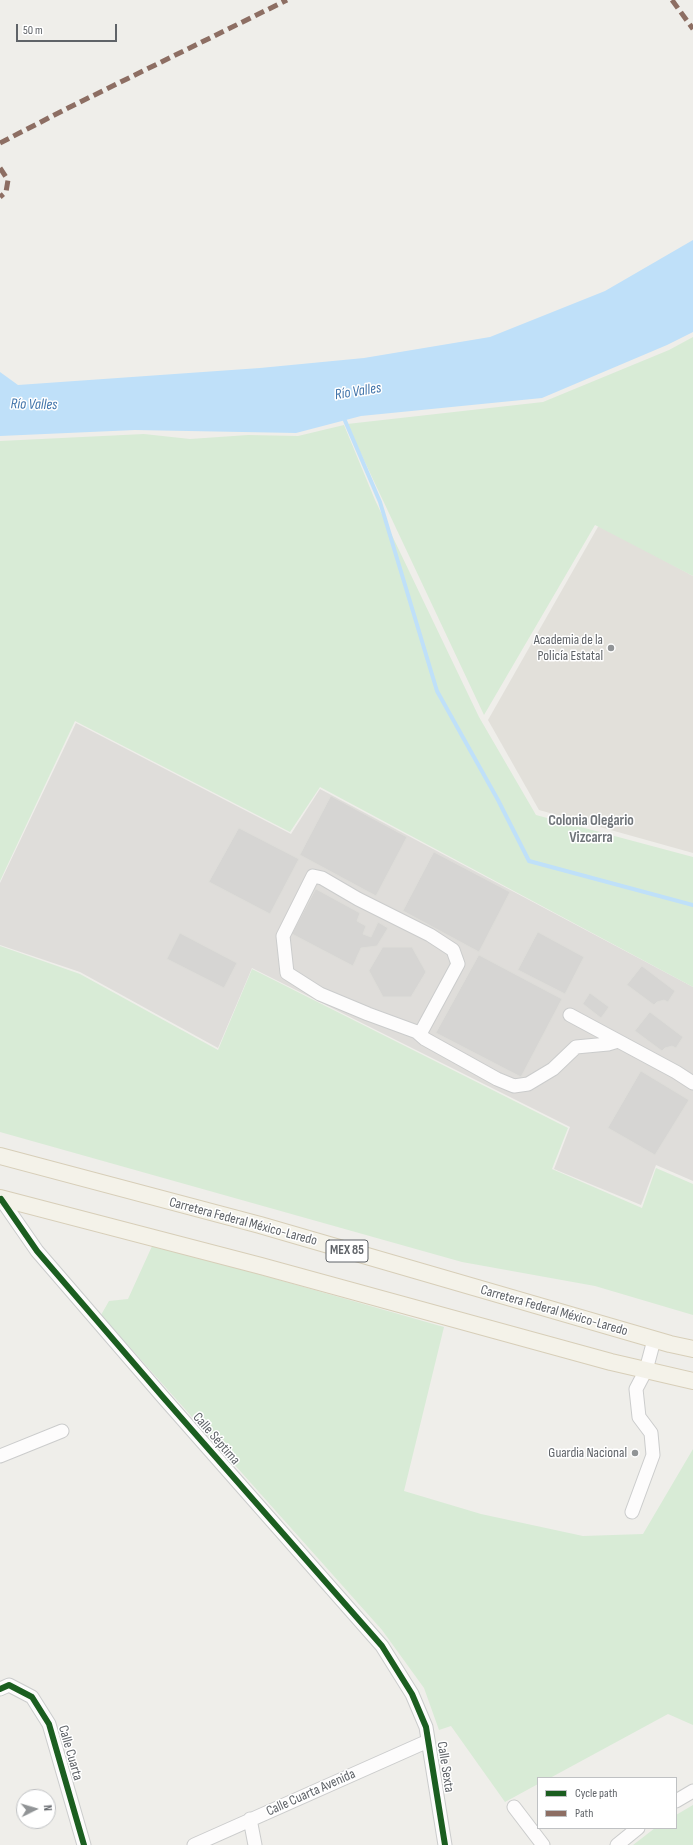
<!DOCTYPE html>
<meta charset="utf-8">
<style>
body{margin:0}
#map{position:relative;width:693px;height:1845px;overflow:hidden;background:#efeeea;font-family:"Sofia Sans Condensed",sans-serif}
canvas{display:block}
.legend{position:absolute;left:537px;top:1777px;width:140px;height:52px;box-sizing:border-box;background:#fff;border:1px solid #bfc1c3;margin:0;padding:5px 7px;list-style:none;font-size:12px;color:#5f6368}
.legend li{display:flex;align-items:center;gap:8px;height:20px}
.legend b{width:20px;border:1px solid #bfc1c3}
.north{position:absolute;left:16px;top:1789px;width:40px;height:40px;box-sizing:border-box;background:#fff;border:1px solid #bfc1c3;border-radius:50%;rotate:85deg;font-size:11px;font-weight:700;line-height:16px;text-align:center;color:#5f6368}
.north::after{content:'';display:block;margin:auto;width:14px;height:18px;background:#919496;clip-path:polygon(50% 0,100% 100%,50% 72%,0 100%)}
.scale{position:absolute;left:16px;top:24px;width:101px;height:18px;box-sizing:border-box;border:2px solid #5f6368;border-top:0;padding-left:5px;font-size:12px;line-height:14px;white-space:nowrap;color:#5f6368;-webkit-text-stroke:3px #fff;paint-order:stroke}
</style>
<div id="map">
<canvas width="693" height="1845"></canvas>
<ul class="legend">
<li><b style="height:5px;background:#1b5e20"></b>Cycle path</li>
<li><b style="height:5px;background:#8d6e63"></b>Path</li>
</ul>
<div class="north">N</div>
<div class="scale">50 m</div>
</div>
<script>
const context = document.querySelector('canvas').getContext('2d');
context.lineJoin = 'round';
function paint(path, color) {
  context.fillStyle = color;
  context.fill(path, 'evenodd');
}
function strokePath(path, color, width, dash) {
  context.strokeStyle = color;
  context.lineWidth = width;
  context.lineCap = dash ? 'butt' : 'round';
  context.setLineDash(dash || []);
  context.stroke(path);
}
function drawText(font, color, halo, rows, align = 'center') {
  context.font = font + ' "Sofia Sans Condensed",sans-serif';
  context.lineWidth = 3;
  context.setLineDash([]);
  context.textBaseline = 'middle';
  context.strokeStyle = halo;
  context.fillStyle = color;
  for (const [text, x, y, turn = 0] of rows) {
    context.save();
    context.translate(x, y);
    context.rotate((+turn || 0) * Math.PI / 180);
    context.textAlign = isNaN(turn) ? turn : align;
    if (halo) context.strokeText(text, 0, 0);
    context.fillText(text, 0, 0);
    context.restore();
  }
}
const industrial = new Path2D(`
 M 76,723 L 291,834 L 320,789 L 693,987 L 693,1181 L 656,1165 L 641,1205 L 554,1169 L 570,1127 L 252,968 L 218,1048 L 80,972 L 0,945 L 0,883 Z`);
const education = new Path2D(`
 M 599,525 L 693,576 L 693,853 L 539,810 L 488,720 Z`);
const green = new Path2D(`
 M 693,337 L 693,576 L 595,525 L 484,715 L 347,424 L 543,402 L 669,350 Z
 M 344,425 L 375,500 L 479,717 L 536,815 L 693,857 L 693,987 L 320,787 L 290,832 L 75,721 L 0,881 L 0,441 L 144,434 L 190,439 L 248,435 L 298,436 Z
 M 0,946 L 80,974 L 218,1050 L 252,969 L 568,1128 L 552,1169 L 642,1208 L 656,1168 L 693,1184 L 693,1315 L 595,1286 L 462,1262 L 0,1132 Z
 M 153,1244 L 444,1327 L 404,1491 L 481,1514 L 583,1536 L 643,1534 L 693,1449 L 693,1725 L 668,1714 L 550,1778 L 538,1778 L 538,1784 L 505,1802 L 451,1726 L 439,1730 L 424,1688 L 382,1630 L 101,1315 L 109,1301 L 128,1299 Z
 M 693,1805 L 693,1845 L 633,1845 L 655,1828 L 676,1828 L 676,1815 Z`);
const water = new Path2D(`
 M 693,240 L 693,332 L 667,345 L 542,398 L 361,416 L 296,433 L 135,430 L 0,436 L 0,372 L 18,385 L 260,368 L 364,358 L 490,337 L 605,291 Z`);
const stream = new Path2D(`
 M 343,416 L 380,502 L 437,691 L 498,800 L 529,861 L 693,905`);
const building = new Path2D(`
 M 331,796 L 407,837 L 376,896 L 300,855 Z
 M 239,828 L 299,859 L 270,914 L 209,882 Z
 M 434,852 L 510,892 L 479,952 L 403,911 Z
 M 316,889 L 360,913 L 357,921 L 366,926 L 363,934 L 371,937 L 378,922 L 388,928 L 377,946 L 361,948 L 353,966 L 292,934 Z
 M 538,932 L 584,957 L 565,994 L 518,970 Z
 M 180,933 L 237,963 L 224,988 L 167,959 Z
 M 383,947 L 412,947 L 426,972 L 411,997 L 383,997 L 369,971 Z
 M 479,955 L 562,999 L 521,1077 L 436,1033 Z
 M 642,966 L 675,991 L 668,1002 L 664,1000 L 657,1002 L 654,1005 L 627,985 Z
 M 590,993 L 609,1007 L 601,1018 L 583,1004 Z
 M 650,1012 L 683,1037 L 676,1048 L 672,1046 L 665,1048 L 662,1051 L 635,1031 Z
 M 641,1071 L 689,1100 L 655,1155 L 608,1128 Z`);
const minor = new Path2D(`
 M 570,1015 L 676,1072 L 693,1083
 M 420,1034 L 458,964 L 453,950 L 430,935 L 358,899 L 322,878 L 313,876 L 283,936 L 287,973 L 320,994 L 368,1014 L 417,1032 L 425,1039 L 497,1079 L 514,1086 L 528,1084 L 553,1069 L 576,1047 L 608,1044 L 618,1041
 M 1,1199 L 37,1251 L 162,1396 L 382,1646 L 412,1694 L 426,1727 L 445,1845
 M 0,1456 L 62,1431
 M 632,1512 L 653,1455 L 651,1433 L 639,1417 L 636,1389 L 646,1370 L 654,1340
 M 0,1689 L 9,1685 L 32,1697 L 49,1724 L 84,1845
 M 676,1801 L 693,1791
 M 514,1807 L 543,1845
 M 250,1819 L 255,1845
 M 194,1845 L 428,1741
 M 617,1845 L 638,1828`);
const major = new Path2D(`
 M 0,1156 L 260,1225 L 670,1344 L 693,1349
 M 0,1198 L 261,1266 L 611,1362 L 693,1381`);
const quiet = new Path2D(`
 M 672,0 L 693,29
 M 0,143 L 68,108 L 287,0
 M 0,168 L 8,180 L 6,192 L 0,197`);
const cycleway = new Path2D(`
 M 1,1199 L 37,1251 L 162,1396 L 382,1646 L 412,1694 L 426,1727 L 445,1845
 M 0,1689 L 9,1685 L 32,1697 L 49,1724 L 84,1845`);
const markers = [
 [611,648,4,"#919496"],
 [635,1453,4,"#919496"]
];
const shields = [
 [347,1251,42]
];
const shieldNames = [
 ["MEX 85",347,1251]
];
const poiNames = [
 ["Academia de la",603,640],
 ["Policía Estatal",603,656],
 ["Guardia Nacional",627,1453]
];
const streetNames = [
 ["Carretera Federal México-Laredo",243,1222,15],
 ["Carretera Federal México-Laredo",554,1311,16],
 ["Calle Séptima",216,1439,49],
 ["Calle Cuarta",70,1753,74],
 ["Calle Sexta",445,1767,81],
 ["Calle Cuarta Avenida",311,1793,-24]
];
const waterNames = [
 ["Río Valles",358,392,-9],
 ["Río Valles",34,405,1]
];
const neighbourhoodNames = [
 ["Colonia Olegario",591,821],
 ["Vizcarra",591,838]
];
paint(industrial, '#dfddda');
paint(education, '#e2e0da');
paint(green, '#d8ebd6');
paint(water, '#bfe0f9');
strokePath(stream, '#bfe0f9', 4);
paint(building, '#d6d5d3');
strokePath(building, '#deddd9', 1);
strokePath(minor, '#cbcccc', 15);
strokePath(major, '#d7ceb8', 18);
strokePath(minor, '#fdfcfc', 13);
strokePath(major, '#f4f2e9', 16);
strokePath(quiet, '#8d6e63', 5, [10, 5]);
strokePath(cycleway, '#1b5e20', 6);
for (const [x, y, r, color] of markers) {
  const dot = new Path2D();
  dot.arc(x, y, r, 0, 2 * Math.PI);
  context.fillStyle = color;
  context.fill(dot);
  strokePath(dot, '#fff', 1.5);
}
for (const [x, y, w] of shields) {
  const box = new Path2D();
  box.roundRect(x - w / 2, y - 11, w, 22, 3);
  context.fillStyle = '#fff';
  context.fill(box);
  strokePath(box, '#5f6368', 1);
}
drawText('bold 13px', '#5f6368', null, shieldNames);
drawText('14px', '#5f6368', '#fff', poiNames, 'right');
drawText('14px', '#5f6368', '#fff', streetNames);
drawText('italic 15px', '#4174aa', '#fff', waterNames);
drawText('bold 15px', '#70757a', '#fff', neighbourhoodNames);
</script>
